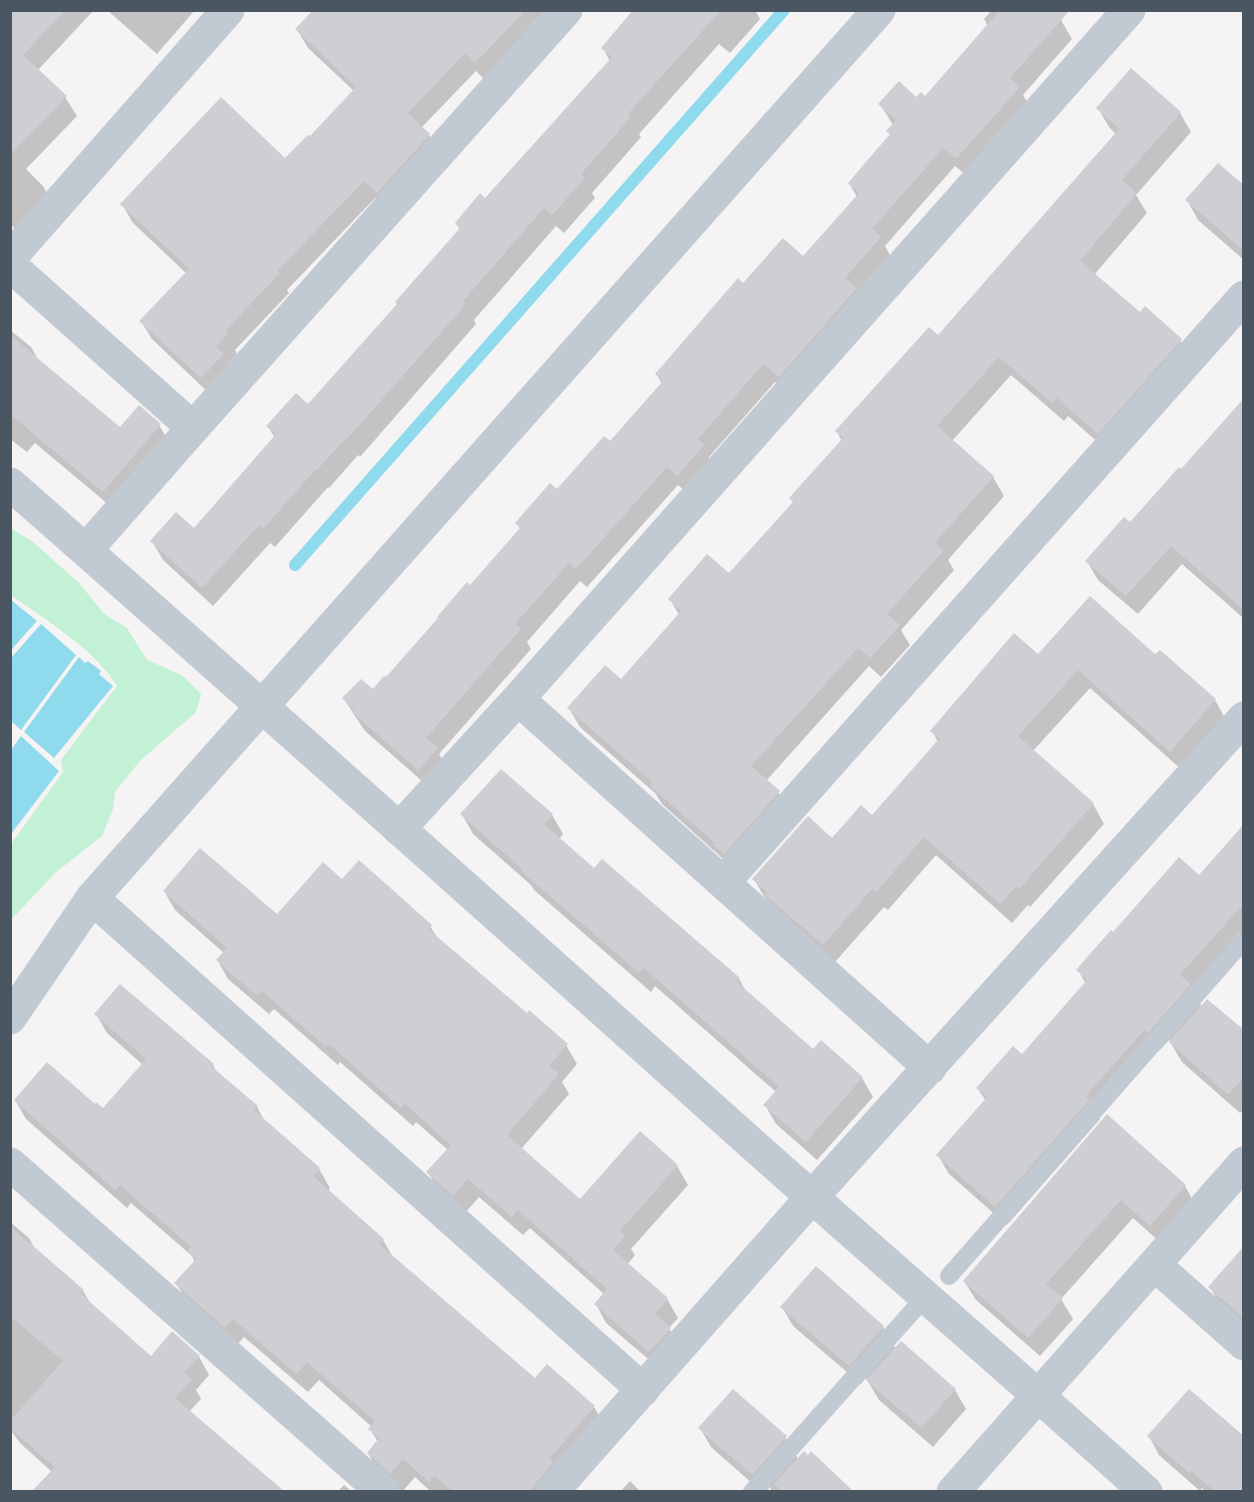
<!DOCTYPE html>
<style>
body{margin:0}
#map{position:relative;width:1254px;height:1502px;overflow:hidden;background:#f5f3f3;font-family:Inter,sans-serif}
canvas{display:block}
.frame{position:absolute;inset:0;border:12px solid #4a5661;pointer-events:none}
</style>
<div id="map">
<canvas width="1254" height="1502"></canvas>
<div class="frame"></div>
</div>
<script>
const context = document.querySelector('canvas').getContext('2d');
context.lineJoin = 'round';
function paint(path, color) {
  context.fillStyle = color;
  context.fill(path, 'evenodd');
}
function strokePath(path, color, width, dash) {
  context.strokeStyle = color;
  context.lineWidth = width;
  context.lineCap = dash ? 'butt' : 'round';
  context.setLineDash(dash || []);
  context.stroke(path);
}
const green = new Path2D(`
 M 11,528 L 33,542 L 79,583 L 104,614 L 127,628 L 147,660 L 182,675 L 201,694 L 196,712 L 139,762 L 115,792 L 113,809 L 102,836 L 55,873 L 11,920 L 11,844 L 63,772 L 61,760 L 117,686 C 95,649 45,620 11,595 Z`);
const water = new Path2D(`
 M 11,600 L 37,621 L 11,650 Z
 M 41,624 L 76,655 L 21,730 L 11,721 L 11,658 Z
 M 79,657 L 85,663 L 88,661 L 101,671 L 99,674 L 113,686 L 54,758 L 24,732 Z
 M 21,736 L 59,771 L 11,834 L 11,750 Z`);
const shadow = new Path2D(`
 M 10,10 L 94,10 L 38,70 L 65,97 L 77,116 L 26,169 L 43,186 L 54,205 L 24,237 L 10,224 Z
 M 107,10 L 195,10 L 157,54 Z
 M 315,10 L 554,10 L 486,81 L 476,71 L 421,128 L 429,135 L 440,154 L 389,211 L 375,198 L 287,290 L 289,293 L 235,350 L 237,354 L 228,364 L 234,374 L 212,396 L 152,339 L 141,321 L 186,273 L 133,223 L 122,204 L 285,160 L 310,138 L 354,91 L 308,48 L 297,29 Z
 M 635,10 L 755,10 L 760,19 L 730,53 L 719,44 L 639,134 L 641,137 L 592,193 L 595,198 L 564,233 L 556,226 L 474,320 L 476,324 L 360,457 L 358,455 L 329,488 L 328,487 L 275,547 L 270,543 L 213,606 L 163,560 L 152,541 L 195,530 L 275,438 L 268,426 L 308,406 L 398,304 L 460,230 L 456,223 L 485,200 L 610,61 L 603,48 Z
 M 992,10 L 1050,10 L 1061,20 L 1072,39 L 1023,95 L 1030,107 L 968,177 L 955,166 L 885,246 L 891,257 L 790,395 L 775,382 L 709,457 L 714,465 L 689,494 L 678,485 L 587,587 L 580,581 L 527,642 L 531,649 L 439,754 L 447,768 L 430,788 L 365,731 L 344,699 L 373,691 L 386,679 L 521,530 L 517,523 L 557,491 L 610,443 L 662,384 L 657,375 L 743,285 L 804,258 L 857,197 L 849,183 L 891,136 L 888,131 L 893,125 L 880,104 L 925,98 L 988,26 L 984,19 Z
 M 1098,108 L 1180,113 L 1191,132 L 1136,195 L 1147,213 L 1094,275 L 1140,314 L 1180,340 L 1191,359 L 1109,452 L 1068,416 L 1064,421 L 1011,375 L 952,441 L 993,477 L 1004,496 L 948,560 L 954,570 L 901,630 L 910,645 L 881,677 L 869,666 L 766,781 L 778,792 L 790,811 L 726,864 L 722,858 L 662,804 L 655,793 L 580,727 L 569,708 L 621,681 L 679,615 L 670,599 L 729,575 L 794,503 L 842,441 L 837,432 L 939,337 L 1116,134 L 1109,127 Z
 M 1244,187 L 1244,260 L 1198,220 L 1187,200 Z
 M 10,330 L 31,347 L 39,361 L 120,429 L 159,425 L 171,445 L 115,510 L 35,443 L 27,452 L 10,439 Z
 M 1244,404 L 1244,615 L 1242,617 L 1182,564 L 1138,614 L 1098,580 L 1087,561 L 1130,524 Z
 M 1160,652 L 1215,700 L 1226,720 L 1182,770 L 1090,688 L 1033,751 L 1093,804 L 1104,824 L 1030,907 L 1028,905 L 1012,923 L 936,855 L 888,910 L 884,907 L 834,963 L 765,898 L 754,879 L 832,840 L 872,817 L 938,742 L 932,731 L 1038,656 L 1156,657 Z
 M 462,814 L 552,815 L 563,834 L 559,839 L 595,870 L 739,979 L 747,993 L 813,1051 L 862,1078 L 873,1097 L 817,1160 L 776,1124 L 765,1105 L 776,1092 L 655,986 L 651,992 L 534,890 L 531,885 L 473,834 Z
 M 1244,827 L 1244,935 L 1193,991 L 1202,1007 L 1244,1032 L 1244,1109 L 1240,1113 L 1182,1062 L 1169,1040 L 1159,1051 L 1156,1048 L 1097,1115 L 1100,1119 L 1007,1225 L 949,1174 L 938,1155 L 986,1101 L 978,1089 L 1022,1056 L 1086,984 L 1078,970 L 1113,934 L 1199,877 Z
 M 342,881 L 430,926 L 438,939 L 527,1015 L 566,1045 L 577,1064 L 562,1082 L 569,1094 L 521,1149 L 580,1201 L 677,1166 L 688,1185 L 631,1249 L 635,1255 L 627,1265 L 667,1299 L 678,1318 L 669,1328 L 680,1348 L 661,1370 L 606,1323 L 596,1304 L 604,1294 L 530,1228 L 523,1235 L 479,1197 L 465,1213 L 439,1191 L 428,1172 L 448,1150 L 416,1122 L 413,1126 L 340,1062 L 338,1065 L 274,1009 L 269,1014 L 228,979 L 218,961 L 224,953 L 175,910 L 164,891 L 277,917 Z
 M 96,1014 L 213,1065 L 217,1073 L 257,1107 L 265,1122 L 319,1169 L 330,1188 L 328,1191 L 383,1240 L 394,1259 L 535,1380 L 547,1366 L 594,1407 L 605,1426 L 554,1492 L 431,1492 L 415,1477 L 402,1492 L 379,1472 L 368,1453 L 378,1442 L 370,1429 L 372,1427 L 319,1380 L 308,1392 L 244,1337 L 236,1346 L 187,1302 L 176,1283 L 195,1262 L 192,1256 L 131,1203 L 127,1208 L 26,1119 L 15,1100 L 95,1106 L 103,1110 L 143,1065 L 107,1033 Z
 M 1107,1116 L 1185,1186 L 1196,1206 L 1162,1244 L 1133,1218 L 1061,1299 L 1073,1319 L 1040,1356 L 976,1300 L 964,1281 Z
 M 10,1222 L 29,1238 L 35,1249 L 83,1291 L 92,1306 L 151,1358 L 199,1357 L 209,1375 L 196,1390 L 201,1399 L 189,1412 L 284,1492 L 41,1492 L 38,1487 L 52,1472 L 20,1443 L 10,1429 Z
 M 1244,1248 L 1244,1326 L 1220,1305 L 1210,1287 Z
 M 782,1307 L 883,1327 L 896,1349 L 955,1390 L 966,1409 L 933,1447 L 879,1400 L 866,1378 L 861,1384 L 793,1326 Z
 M 700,1428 L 785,1437 L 798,1459 L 808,1457 L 811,1453 L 851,1492 L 772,1492 L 770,1487 L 766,1492 L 762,1492 L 711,1447 Z
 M 1149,1436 L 1244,1438 L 1244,1492 L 1206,1492 L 1202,1488 L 1200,1491 L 1159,1455 Z
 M 630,1481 L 641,1492 L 620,1492 Z
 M 344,1485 L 352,1492 L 337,1492 Z`);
const stream = new Path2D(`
 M 295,565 L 784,10`);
const building = new Path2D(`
 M 10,10 L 65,10 L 23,55 L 67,96 L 10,155 Z
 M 313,10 L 526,10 L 475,63 L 465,53 L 408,113 L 430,134 L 377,193 L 364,181 L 277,271 L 280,273 L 225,331 L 228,334 L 216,347 L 224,354 L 201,378 L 139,321 L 189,269 L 120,204 L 221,97 L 285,158 L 308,135 L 310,136 L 356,87 L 295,29 Z
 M 633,10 L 721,10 L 628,114 L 631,117 L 581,174 L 585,178 L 552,215 L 544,208 L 463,301 L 466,304 L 348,438 L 347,437 L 317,470 L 316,469 L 263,529 L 259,525 L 202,588 L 150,541 L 176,512 L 194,528 L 276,434 L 266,426 L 296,393 L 308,404 L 397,304 L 395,302 L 460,228 L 455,223 L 480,193 L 485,198 L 612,57 L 601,48 Z
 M 1000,10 L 1070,10 L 1010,78 L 1020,87 L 956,159 L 943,148 L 872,229 L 881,237 L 845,278 L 857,288 L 779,377 L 763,364 L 698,439 L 704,445 L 677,476 L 667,467 L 576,569 L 569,563 L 515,624 L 521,629 L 426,738 L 438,748 L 418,770 L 352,712 L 354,710 L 342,698 L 361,679 L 373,689 L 384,676 L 386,677 L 438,618 L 437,617 L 467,582 L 470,585 L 520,528 L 515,523 L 550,483 L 557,489 L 604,436 L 610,441 L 663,381 L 655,374 L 738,278 L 743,283 L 783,238 L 803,256 L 859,193 L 848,183 L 890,134 L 886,131 L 896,120 L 878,104 L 899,81 L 916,97 L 921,92 L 925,96 Z
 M 1131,68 L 1181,112 L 1122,180 L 1137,193 L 1080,261 L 1140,312 L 1145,306 L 1182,339 L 1098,434 L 1057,398 L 1052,403 L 999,357 L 937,426 L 994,476 L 935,543 L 944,550 L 887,614 L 900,625 L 870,658 L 858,648 L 751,766 L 780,791 L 724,854 L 713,845 L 715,843 L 649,785 L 652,782 L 567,708 L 605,665 L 621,679 L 681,611 L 668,599 L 707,554 L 729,573 L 793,502 L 789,498 L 843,438 L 835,431 L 929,327 L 938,335 L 1119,129 L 1096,108 Z
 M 1218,163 L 1244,185 L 1244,251 L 1185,200 Z
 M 10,335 L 120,427 L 139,405 L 161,424 L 103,492 L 10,414 Z
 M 1244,398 L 1244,610 L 1171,546 L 1126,596 L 1085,561 L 1124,517 L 1130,522 L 1179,467 L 1181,469 Z
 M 1090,596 L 1155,654 L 1160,650 L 1216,699 L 1170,752 L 1078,670 L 1018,736 L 1094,803 L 1019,889 L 1016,886 L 1000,904 L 924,837 L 876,892 L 872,889 L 823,945 L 764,894 L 767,892 L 752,879 L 808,816 L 832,838 L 861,805 L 872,815 L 939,739 L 930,731 L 1014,633 L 1038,654 Z
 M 501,769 L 553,814 L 544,824 L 594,868 L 602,859 L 740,978 L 737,982 L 813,1049 L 821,1040 L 863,1077 L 806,1142 L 763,1105 L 779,1087 L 644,968 L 639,973 L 521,871 L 522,869 L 460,814 Z
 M 1244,824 L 1244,903 L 1180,975 L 1191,984 L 1148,1033 L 1144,1030 L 1086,1096 L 1090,1099 L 995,1207 L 936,1155 L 987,1097 L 976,1088 L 1013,1046 L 1022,1054 L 1087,980 L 1076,970 L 1111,930 L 1113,932 L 1179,857 L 1199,875 Z
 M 200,848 L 277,914 L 323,862 L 342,879 L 359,860 L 432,925 L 428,929 L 527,1013 L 529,1010 L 568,1044 L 549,1066 L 559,1074 L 507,1135 L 580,1199 L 640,1131 L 678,1165 L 620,1231 L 625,1236 L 613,1250 L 668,1298 L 655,1314 L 671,1328 L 649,1352 L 594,1304 L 607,1289 L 518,1210 L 512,1217 L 468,1179 L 453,1196 L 426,1172 L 451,1145 L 405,1104 L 401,1108 L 329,1044 L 326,1047 L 262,991 L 257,996 L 216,960 L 227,948 L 163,891 Z
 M 120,984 L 214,1064 L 212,1067 L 258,1106 L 254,1110 L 320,1168 L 313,1176 L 384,1239 L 379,1244 L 535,1378 L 547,1364 L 595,1406 L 549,1459 L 553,1462 L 530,1491 L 453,1491 L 434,1476 L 429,1482 L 403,1459 L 390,1474 L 367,1453 L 379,1438 L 368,1429 L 375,1421 L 307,1362 L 296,1374 L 233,1319 L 225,1328 L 174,1283 L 196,1259 L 188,1251 L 191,1247 L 120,1185 L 115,1190 L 14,1100 L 47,1062 L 95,1104 L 96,1102 L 103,1108 L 146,1059 L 94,1014 Z
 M 1207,999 L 1244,1030 L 1244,1077 L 1228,1095 L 1169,1042 Z
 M 1107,1114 L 1186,1185 L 1150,1226 L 1121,1200 L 1046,1284 L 1063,1298 L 1028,1338 L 963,1281 Z
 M 10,1226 L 84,1290 L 81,1294 L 151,1356 L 172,1331 L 200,1356 L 184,1373 L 192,1379 L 175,1398 L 284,1491 L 32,1491 L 55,1467 L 10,1428 L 10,1421 L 63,1361 L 10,1316 Z
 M 1244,1246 L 1244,1318 L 1208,1287 Z
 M 816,1266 L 884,1326 L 849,1366 L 780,1307 Z
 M 901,1341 L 956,1389 L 921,1428 L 866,1380 Z
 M 733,1389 L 787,1436 L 752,1475 L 698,1428 Z
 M 1189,1389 L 1244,1436 L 1244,1491 L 1215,1491 L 1191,1471 L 1189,1473 L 1147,1436 Z
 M 804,1451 L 808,1455 L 811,1451 L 853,1491 L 781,1491 L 774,1484 Z`);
const service = new Path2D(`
 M 949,1276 L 1244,940
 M 752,1492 L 926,1296`);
const minor = new Path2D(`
 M 10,258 L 228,10
 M 10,265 L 193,428
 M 86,550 L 193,428 L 566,10
 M 518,699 L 930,1068
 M 399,829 L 518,699 L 1129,10
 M 724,882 L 1244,297
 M 92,898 L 643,1390
 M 10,1164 L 383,1492
 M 1155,1265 L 1244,1344
 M 552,1492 L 812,1197 L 1244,718
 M 953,1492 L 1244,1163`);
const tertiary = new Path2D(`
 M 10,484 C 259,702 505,923 751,1143 C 882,1260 1016,1374 1146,1492
 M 10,1018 L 92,898 L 879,10`);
paint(green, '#c3f1d5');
paint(water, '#90daee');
paint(shadow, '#0003');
strokePath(stream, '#90daee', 12);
paint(building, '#cdcfd5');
strokePath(service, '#c1cad2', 18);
strokePath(minor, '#c1cad2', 33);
strokePath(tertiary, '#c1cad2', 33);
</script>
